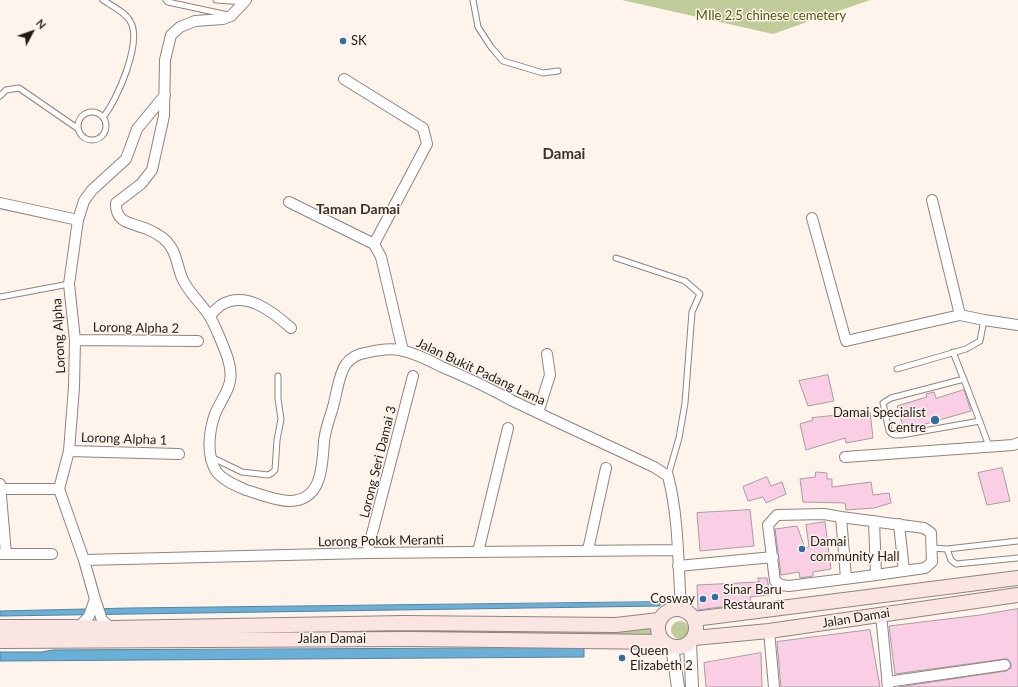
<!DOCTYPE html>
<style>
body{margin:0}
#map{position:relative;width:1018px;height:687px;overflow:hidden;background:#fff4ec;font-family:Lato,sans-serif}
canvas{display:block}
.north{position:absolute;left:12px;top:12px;width:40px;height:40px;-webkit-text-stroke:3px #fff4ec;paint-order:stroke;rotate:49deg;font-size:11px;font-weight:700;line-height:16px;text-align:center;color:#1f1b18}
.north::after{content:'';display:block;margin:auto;width:14px;height:18px;background:#1f1b18;clip-path:polygon(50% 0,100% 100%,50% 72%,0 100%)}
</style>
<div id="map">
<canvas width="1018" height="687"></canvas>
<div class="north">N</div>
</div>
<script>
const context = document.querySelector('canvas').getContext('2d');
context.lineJoin = 'round';
function paint(path, color) {
  context.fillStyle = color;
  context.fill(path, 'evenodd');
}
function strokePath(path, color, width, dash) {
  context.strokeStyle = color;
  context.lineWidth = width;
  context.lineCap = dash ? 'butt' : 'round';
  context.setLineDash(dash || []);
  context.stroke(path);
}
function drawText(font, color, halo, rows, align = 'center') {
  context.font = font + ' Lato,sans-serif';
  context.lineWidth = 3;
  context.setLineDash([]);
  context.textBaseline = 'middle';
  context.strokeStyle = halo;
  context.fillStyle = color;
  for (const [text, x, y, turn = 0] of rows) {
    context.save();
    context.translate(x, y);
    context.rotate((+turn || 0) * Math.PI / 180);
    context.textAlign = isNaN(turn) ? turn : align;
    if (halo) context.strokeText(text, 0, 0);
    context.fillText(text, 0, 0);
    context.restore();
  }
}
const green = new Path2D(`
 M 622,0 L 870,0 L 773,34 Z
 M671 630a9 9 0 1 1 18 0a9 9 0 1 1-18 0Z
 M 656,626 L 655,637 L 0,633 L 599,631 L 630,631 Z`);
const water = new Path2D(`
 M 660,602 L 660,606 L 0,616 L 0,611 L 130,608 Z
 M 584,648 L 584,657 L 0,661 L 0,652 L 41,652 L 53,650 Z`);
const building = new Path2D(`
 M 828,375 L 834,401 L 808,406 L 799,381 Z
 M 964,390 L 971,411 L 904,430 L 897,406 L 927,397 L 926,394 L 934,392 L 936,398 Z
 M 870,412 L 873,438 L 846,443 L 845,438 L 806,450 L 800,424 L 813,420 L 812,418 Z
 M 1002,468 L 1010,501 L 987,505 L 978,473 Z
 M 816,472 L 827,473 L 827,479 L 832,479 L 832,487 L 871,482 L 873,495 L 889,493 L 891,503 L 874,508 L 846,510 L 845,503 L 803,502 L 800,479 L 815,477 Z
 M 767,477 L 771,486 L 782,482 L 786,494 L 766,503 L 763,497 L 748,501 L 743,487 Z
 M 750,510 L 754,546 L 700,551 L 697,513 Z
 M 825,522 L 831,569 L 813,572 L 813,576 L 800,578 L 799,572 L 781,575 L 775,529 L 797,526 L 805,548 L 809,547 L 806,525 Z
 M 758,578 L 767,578 L 770,595 L 750,597 L 751,603 L 698,610 L 697,585 L 759,582 Z
 M 1018,609 L 1018,687 L 898,687 L 1006,671 L 1011,668 L 1011,664 L 1008,659 L 1004,659 L 895,674 L 889,626 L 980,615 Z
 M 870,630 L 880,687 L 781,687 L 777,642 Z
 M 761,653 L 762,687 L 706,687 L 704,663 Z`);
const service = new Path2D(`
 M 166,0 L 168,2 L 228,15
 M 216,0 L 245,2
 M 473,0 L 478,27 L 491,47 L 503,61 L 543,73 L 558,71
 M 0,96 L 6,90 L 19,88 L 77,128
 M78 126a14 14 0 1 1 28 0a14 14 0 1 1-28 0Z
 M 103,117 C 117,101 143,41 130,21 C 125,12 112,6 103,0
 M 616,258 L 685,281 L 700,294 L 692,312 L 685,403 L 679,438 L 668,476
 M 0,297 L 69,284
 M 953,352 L 968,390 L 989,446
 M 897,369 L 966,349 L 980,341 L 984,320
 M 964,379 L 891,398 L 883,403 L 889,431 C 892,436 896,435 901,435 L 980,421
 M 211,457 L 242,472 L 268,475 L 272,473 L 275,470 L 277,440 L 281,419 L 278,399 L 278,376
 M 932,548 L 947,549 L 1018,541
 M 947,549 L 951,560 L 956,564 L 1018,558`);
const minor = new Path2D(`
 M 246,0 L 231,16 L 223,19 L 195,21 L 180,27 L 171,35 L 165,60 L 164,116 L 152,170 L 141,184 L 116,203 C 115,224 133,223 147,229 C 152,231 159,235 163,238 C 177,250 176,263 182,278 C 188,292 200,302 208,314 C 214,322 225,350 228,359 C 236,385 224,393 215,414 C 209,431 206,455 216,471 C 222,480 237,486 246,490 C 260,494 276,501 290,501 C 323,500 322,465 324,442 C 325,428 331,416 334,403 C 337,391 339,374 346,364 C 351,358 357,354 365,353 C 377,350 388,348 400,350 C 415,353 429,360 442,367 C 466,377 489,388 511,400 C 559,423 607,445 654,467 L 668,476 C 679,518 678,565 681,609
 M 344,79 L 423,128 L 427,144 L 374,244
 M 932,200 L 960,315
 M 289,202 L 374,244 L 381,257 L 403,351
 M 0,203 L 78,220
 M 812,218 L 846,341 L 960,315 L 984,320 L 1018,325
 M 210,316 C 213,312 217,308 221,305 C 246,290 273,312 291,328
 M 75,340 L 198,341
 M 538,413 L 550,375 L 547,354
 M 69,451 L 179,454
 M 845,457 L 1013,445 L 1018,443
 M 0,484 L 6,554
 M 1,489 L 59,489
 M 841,517 L 846,578
 M 874,521 L 876,575 L 789,586 L 781,585 L 775,581 L 768,525 L 777,515 L 824,514 L 841,517 L 924,528 L 931,533 L 932,562 L 925,568 L 876,575
 M 899,524 L 904,571
 M 588,550 L 606,468
 M 478,552 L 508,428
 M 367,553 L 413,376
 M 0,554 L 52,554
 M 84,560 L 367,553 L 678,550
 M 678,566 L 773,557
 M 881,614 L 888,687
 M 79,627 L 89,616 L 95,599
 M 111,628 L 102,620 L 95,599 L 84,560 L 59,489 L 69,451 L 74,387 L 75,340 L 69,284 L 78,220 L 84,201 L 92,190 L 126,159 L 137,129 L 165,95
 M 769,631 L 774,687
 M 887,682 L 1005,665`);
const tertiary = new Path2D(`
 M 690,643 L 692,687
 M 672,647 L 678,687`);
const secondary = new Path2D(`
 M658 628a19 19 0 1 1 38 0a19 19 0 1 1-38 0Z
 M 694,619 L 1018,578
 M 0,627 L 79,627 L 111,628 L 404,623 L 616,625 L 659,620
 M 694,638 L 769,631 L 1018,595
 M 0,641 L 412,639 L 664,642`);
const markers = [
 [343,41,4,"#2d6fa5"],
 [935,420,5,"#2d6fa5"],
 [802,549,4,"#2d6fa5"],
 [715,597,4,"#2d6fa5"],
 [703,599,4,"#2d6fa5"],
 [622,658,4,"#2d6fa5"]
];
const parkNames = [
 ["MIle 2.5 chinese cemetery",771,16]
];
const poiNames = [
 ["SK",351,41],
 ["Damai Specialist",926,413,"right"],
 ["Centre",926,428,"right"],
 ["Damai",810,542],
 ["community Hall",810,557],
 ["Sinar Baru",723,590],
 ["Restaurant",723,605],
 ["Cosway",695,599,"right"],
 ["Queen",630,651],
 ["Elizabeth 2",630,666]
];
const streetNames = [
 ["Lorong Alpha 2",136,328,1],
 ["Lorong Alpha",59,336,-93],
 ["Jalan Bukit Padang Lama",481,372,25],
 ["Lorong Alpha 1",124,439,2],
 ["Lorong Seri Damai 3",378,462,-76],
 ["Lorong Pokok Meranti",381,541,-1],
 ["Jalan Damai",856,618,-9],
 ["Jalan Damai",332,639]
];
const neighbourhoodNames = [
 ["Taman Damai",358,209]
];
const quarterNames = [
 ["Damai",564,154]
];
paint(green, '#bfcb99');
paint(water, '#6aafd7');
strokePath(water, '#54839e', 1);
paint(building, '#facfe5');
strokePath(building, '#a79ba1', 1);
strokePath(service, '#8e847d', 7);
strokePath(minor, '#8e847d', 12);
strokePath(tertiary, '#8e847d', 14);
strokePath(secondary, '#8e847d', 16);
strokePath(service, '#fff', 5);
strokePath(minor, '#fff', 10);
strokePath(tertiary, '#fff', 12);
strokePath(secondary, '#fbe5e2', 14);
for (const [x, y, r, color] of markers) {
  const dot = new Path2D();
  dot.arc(x, y, r, 0, 2 * Math.PI);
  context.fillStyle = color;
  context.fill(dot);
  strokePath(dot, '#fff4ec', 1.5);
}
drawText('13px', '#4d590c', '#fff4ec', parkNames);
drawText('13px', '#1f1b18', '#fff4ec', poiNames, 'left');
drawText('13px', '#1f1b18', '#fff4ec', streetNames);
drawText('bold 14px', '#39312b', '#fff4ec', neighbourhoodNames);
drawText('bold 15px', '#39312b', '#fff4ec', quarterNames);
</script>
